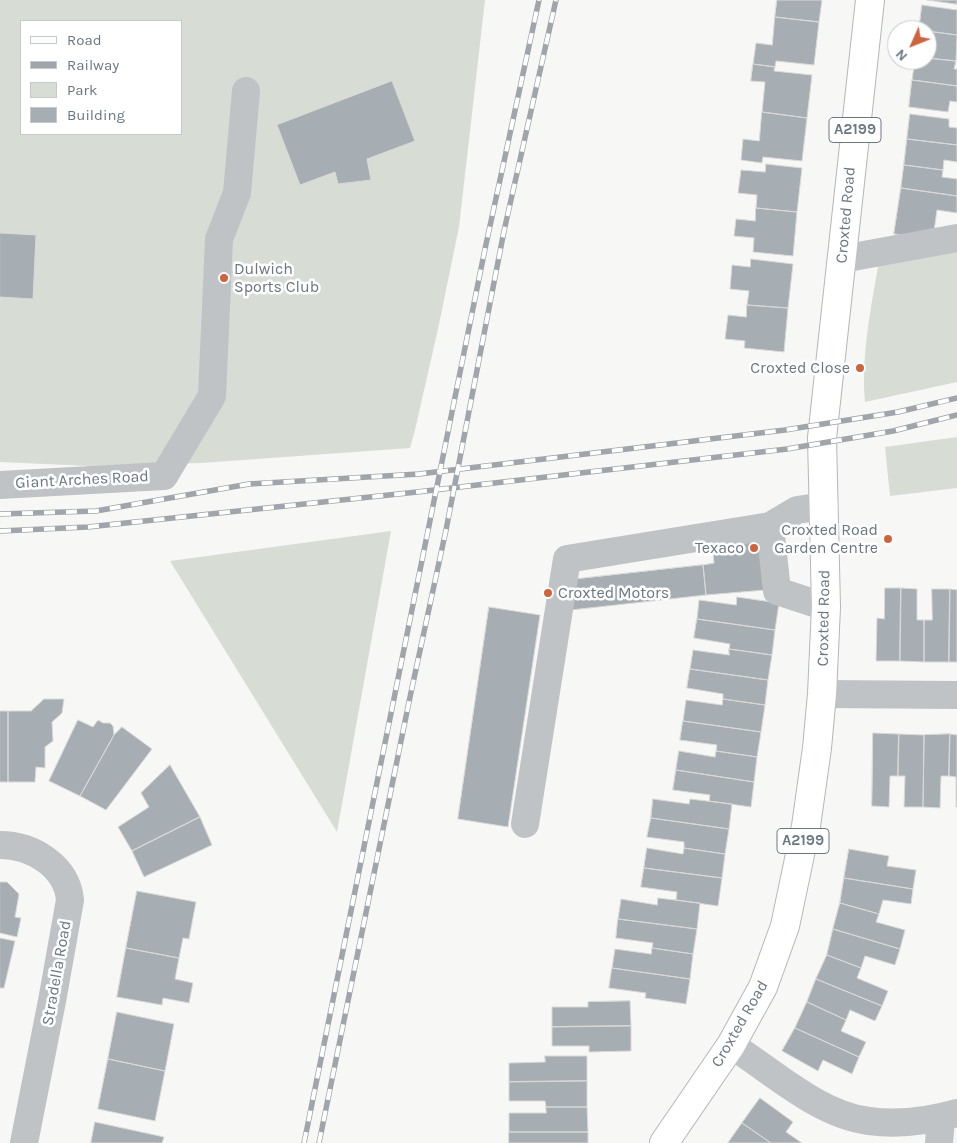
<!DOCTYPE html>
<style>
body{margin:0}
#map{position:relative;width:957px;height:1143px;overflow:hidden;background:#f7f7f5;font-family:Karla,sans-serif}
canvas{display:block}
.legend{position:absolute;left:20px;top:20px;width:162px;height:115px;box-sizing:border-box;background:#fff;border:1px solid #c3c9cd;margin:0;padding:6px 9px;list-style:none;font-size:15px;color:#6a7782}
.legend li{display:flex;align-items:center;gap:10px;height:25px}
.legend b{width:25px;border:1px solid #c3c9cd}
.north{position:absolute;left:887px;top:20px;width:50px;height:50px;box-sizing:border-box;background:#fff;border:1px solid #c3c9cd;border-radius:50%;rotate:226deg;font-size:14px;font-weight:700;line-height:20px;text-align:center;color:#6a7782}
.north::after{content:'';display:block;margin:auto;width:18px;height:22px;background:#cd643f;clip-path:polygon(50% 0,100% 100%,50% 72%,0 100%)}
</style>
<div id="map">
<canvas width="957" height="1143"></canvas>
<ul class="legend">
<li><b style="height:6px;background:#fff"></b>Road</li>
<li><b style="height:6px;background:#9fa5aa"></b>Railway</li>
<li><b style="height:14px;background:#d7dcd5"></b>Park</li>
<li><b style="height:14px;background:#a7aeb3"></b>Building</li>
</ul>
<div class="north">N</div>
</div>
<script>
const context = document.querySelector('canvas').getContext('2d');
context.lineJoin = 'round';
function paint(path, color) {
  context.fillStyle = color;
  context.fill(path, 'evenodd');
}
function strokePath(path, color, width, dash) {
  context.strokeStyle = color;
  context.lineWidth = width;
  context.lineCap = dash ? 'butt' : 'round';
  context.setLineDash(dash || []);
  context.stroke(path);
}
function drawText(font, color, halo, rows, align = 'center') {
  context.font = font + ' Karla,sans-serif';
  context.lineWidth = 5;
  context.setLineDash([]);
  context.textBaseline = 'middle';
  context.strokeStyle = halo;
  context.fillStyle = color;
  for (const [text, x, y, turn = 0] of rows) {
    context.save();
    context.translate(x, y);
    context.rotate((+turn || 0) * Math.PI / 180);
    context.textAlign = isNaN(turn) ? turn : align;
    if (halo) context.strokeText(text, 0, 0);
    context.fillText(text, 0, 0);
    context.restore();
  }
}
const green = new Path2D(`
 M 0,0 L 485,0 L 459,227 L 438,329 L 415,430 L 410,448 L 201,463 L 89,466 L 0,462 ZM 21,21 L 181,21 L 181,134 L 21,134 Z
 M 957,246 L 957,382 L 865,402 C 861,355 871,308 879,261 Z
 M 957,437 L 957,488 L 890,496 L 885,447 Z
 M 391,531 L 337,832 L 170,561 Z`);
const building = new Path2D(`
 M 777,0 L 822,0 L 819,22 L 775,17 Z
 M 927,0 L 957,0 L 957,4 Z
 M 922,5 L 957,10 L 957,35 L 919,30 Z
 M 775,17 L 819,22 L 814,65 L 776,61 L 775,67 L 753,64 L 756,43 L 772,45 Z
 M 927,31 L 957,35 L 956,61 L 927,58 Z
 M 927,58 L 956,61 L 954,69 L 957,69 L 957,86 L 912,80 L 915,60 L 927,60 Z
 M 753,64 L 775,67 L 774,71 L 812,75 L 807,118 L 762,112 L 765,82 L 751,81 Z
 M 912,80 L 957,86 L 957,102 L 950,101 L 948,112 L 909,107 Z
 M 392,81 L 415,141 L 367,159 L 371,180 L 338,184 L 335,172 L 300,185 L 277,125 Z
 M 762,112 L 807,118 L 802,161 L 763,157 L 762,163 L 741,160 L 743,139 L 759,141 Z
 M 910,114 L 949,119 L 949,127 L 957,128 L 957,145 L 907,139 Z
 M 907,139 L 957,145 L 957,162 L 944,160 L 943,170 L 904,165 Z
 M 766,164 L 802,168 L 797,212 L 756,208 L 757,195 L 738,193 L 741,170 L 765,172 Z
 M 904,165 L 943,170 L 942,177 L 957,179 L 957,196 L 901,188 Z
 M 901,188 L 957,196 L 957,213 L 937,210 L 933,239 L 894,234 Z
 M 756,208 L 797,212 L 793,256 L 753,252 L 754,238 L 734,236 L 736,219 L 755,221 Z
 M 0,233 L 36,235 L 33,299 L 0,297 Z
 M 751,259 L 793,264 L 788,308 L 747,305 L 749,291 L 730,289 L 732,265 L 750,267 Z
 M 747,305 L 788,308 L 784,352 L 744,348 L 745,341 L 725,339 L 728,315 L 746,317 Z
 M 784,534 L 789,588 L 706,595 L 703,565 L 714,563 L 712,541 Z
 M 703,565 L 706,595 L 571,610 L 568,580 Z
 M 885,588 L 901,588 L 900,661 L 876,661 L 877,618 L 884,619 Z
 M 901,588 L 917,589 L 917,620 L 924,620 L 924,662 L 900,661 Z
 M 932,589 L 950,589 L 949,662 L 924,662 L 924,620 L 932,620 Z
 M 950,589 L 957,590 L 957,662 L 949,662 Z
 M 737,597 L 779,603 L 775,630 L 697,619 L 699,600 L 736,605 Z
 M 489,607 L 540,615 L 508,827 L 458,819 Z
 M 697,619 L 775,630 L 772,655 L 729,649 L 730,644 L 694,638 Z
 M 729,649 L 772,655 L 768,680 L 690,669 L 693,650 L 729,655 Z
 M 690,669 L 768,680 L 765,705 L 723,699 L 723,694 L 687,688 Z
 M 44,699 L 64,699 L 62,713 L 52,722 L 53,741 L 45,747 L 45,768 L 36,767 L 35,782 L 8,782 L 8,711 L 31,711 Z
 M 723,699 L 765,705 L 761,732 L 683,721 L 686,700 L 722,705 Z
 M 0,711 L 8,711 L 8,782 L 0,782 Z
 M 78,720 L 93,727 L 98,720 L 103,723 L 110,723 L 113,726 L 114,735 L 80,796 L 49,781 Z
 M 683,721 L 761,732 L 757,757 L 716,751 L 717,745 L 680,740 Z
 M 122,727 L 152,749 L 106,810 L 80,796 L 114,735 Z
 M 873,733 L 899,734 L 898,776 L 890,776 L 889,807 L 872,806 Z
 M 899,734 L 924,735 L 923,807 L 904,807 L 905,776 L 898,776 Z
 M 950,734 L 949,776 L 941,776 L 940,808 L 923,807 L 924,735 Z
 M 950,734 L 957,735 L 957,807 L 956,807 L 956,777 L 949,776 Z
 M 679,751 L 715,757 L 716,751 L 757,757 L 754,782 L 676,770 Z
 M 170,765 L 200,817 L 132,851 L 118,827 L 149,807 L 141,793 Z
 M 676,770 L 754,782 L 751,807 L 709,801 L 710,795 L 673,790 Z
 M 653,799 L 689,804 L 690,799 L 732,804 L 729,829 L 651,818 Z
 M 200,817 L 212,845 L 144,877 L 132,851 Z
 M 651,818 L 729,829 L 725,854 L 684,848 L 684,842 L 647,837 Z
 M 647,848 L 683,854 L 684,848 L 725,854 L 722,878 L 644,868 Z
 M 849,849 L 889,856 L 887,866 L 916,870 L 913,889 L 844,878 Z
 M 644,868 L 722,878 L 718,906 L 676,900 L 677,892 L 641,887 Z
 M 844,878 L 913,889 L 911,904 L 883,900 L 879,914 L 840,903 Z
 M 0,882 L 7,882 L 19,894 L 15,917 L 21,918 L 17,937 L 0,933 Z
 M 137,891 L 196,902 L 189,939 L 183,938 L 179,958 L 126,948 Z
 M 658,898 L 700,903 L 697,929 L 618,919 L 621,899 L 657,905 Z
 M 840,903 L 879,914 L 876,922 L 905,930 L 900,949 L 833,929 Z
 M 618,919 L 697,929 L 693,954 L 652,948 L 653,943 L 616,938 Z
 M 833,929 L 900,949 L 895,965 L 865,956 L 861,968 L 827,955 Z
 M 0,938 L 15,941 L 4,988 L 0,988 Z
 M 126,948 L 179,958 L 175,979 L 193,983 L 189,1003 L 163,998 L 162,1005 L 117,997 Z
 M 652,948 L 693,954 L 690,979 L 612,968 L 615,949 L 651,954 Z
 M 827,955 L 861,968 L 857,978 L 888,991 L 882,1006 L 816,979 Z
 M 612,968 L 690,979 L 686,1004 L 645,998 L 646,993 L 609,988 Z
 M 816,979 L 882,1006 L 875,1021 L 850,1010 L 846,1020 L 807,1002 Z
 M 630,1001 L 631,1026 L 552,1027 L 552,1007 L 588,1007 L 588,1002 Z
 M 807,1002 L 846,1020 L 841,1031 L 866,1042 L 859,1057 L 795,1028 Z
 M 117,1012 L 174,1024 L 165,1071 L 108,1059 Z
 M 631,1026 L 631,1051 L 589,1052 L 589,1046 L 552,1046 L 552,1027 Z
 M 795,1028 L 859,1057 L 852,1074 L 823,1060 L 818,1071 L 782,1051 Z
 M 545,1056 L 587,1056 L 587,1081 L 509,1082 L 509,1063 L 545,1062 Z
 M 108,1059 L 165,1071 L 155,1121 L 98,1109 Z
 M 587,1081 L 587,1107 L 546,1107 L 545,1101 L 509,1101 L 509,1082 Z
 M 760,1098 L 793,1122 L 786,1132 L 802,1143 L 771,1143 L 742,1123 Z
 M 546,1107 L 587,1107 L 588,1132 L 509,1132 L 509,1113 L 546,1113 Z
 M 95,1122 L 164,1137 L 162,1143 L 91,1143 Z
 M 742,1123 L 771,1143 L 728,1143 Z
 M 509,1132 L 588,1132 L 588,1143 L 509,1143 Z`);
const minor = new Path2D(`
 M 842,259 L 957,238
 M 0,485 L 164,476 L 212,396 L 219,239 L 237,193 L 246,91
 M 770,526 L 777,591 L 826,607
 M 822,694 L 957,695
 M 525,824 L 567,559 L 770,526 L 797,510 L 824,506
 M 0,845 C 32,845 67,866 70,900 L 52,1001 L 24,1143
 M 731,1045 C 772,1071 819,1115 869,1121 C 898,1125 929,1121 957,1113
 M 939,1143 L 941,1118`);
const major = new Path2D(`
 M 664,1143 L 731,1045 L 763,987 L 785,926 L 806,826 L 817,748 L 822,694 L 826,607 L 822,438 L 870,0`);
const rail = new Path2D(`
 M 0,514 L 96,511 L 249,484 L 419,474 L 785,430 L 898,412 L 957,398
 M 0,531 L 88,527 L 417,492 L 787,449 L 893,431 L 957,415
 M 304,1143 L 485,249 L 539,0
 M 319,1143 L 410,697 L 446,530 L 504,231 L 556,0`);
const markers = [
 [224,278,5,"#cd643f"],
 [860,368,5,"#cd643f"],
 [888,539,5,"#cd643f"],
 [754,548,5,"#cd643f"],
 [548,593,5,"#cd643f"]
];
const shields = [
 [855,130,52],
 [803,841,52]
];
const shieldNames = [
 ["A2199",855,130],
 ["A2199",803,841]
];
const streetNames = [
 ["Croxted Road",846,215,-85],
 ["Giant Arches Road",82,480,-3],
 ["Croxted Road",824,618,-89],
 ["Stradella Road",57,973,-80],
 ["Croxted Road",740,1024,-60]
];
const poiNames = [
 ["Dulwich",234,269,"left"],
 ["Sports Club",234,287,"left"],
 ["Croxted Close",850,368],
 ["Croxted Road",878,530],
 ["Garden Centre",878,548],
 ["Texaco",744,548],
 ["Croxted Motors",558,593,"left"]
];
paint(green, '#d7dcd5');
paint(building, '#a7aeb3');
strokePath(building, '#d9d9d7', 1);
strokePath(major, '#b3b7ba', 30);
strokePath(minor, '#bfc3c6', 28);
strokePath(major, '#fff', 28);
strokePath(rail, '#9fa5aa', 5.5);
strokePath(rail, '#fff', 4, [11]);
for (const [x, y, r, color] of markers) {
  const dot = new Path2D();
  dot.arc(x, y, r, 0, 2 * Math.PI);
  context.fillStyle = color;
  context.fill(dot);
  strokePath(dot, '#fff', 2);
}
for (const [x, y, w] of shields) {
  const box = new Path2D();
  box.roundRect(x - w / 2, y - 12.5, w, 25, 4);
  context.fillStyle = '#fff';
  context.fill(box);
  strokePath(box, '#6a7782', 1);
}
drawText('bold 15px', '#6a7782', null, shieldNames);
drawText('16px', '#6a7782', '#fff', streetNames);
drawText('16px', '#6a7782', '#fff', poiNames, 'right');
</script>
